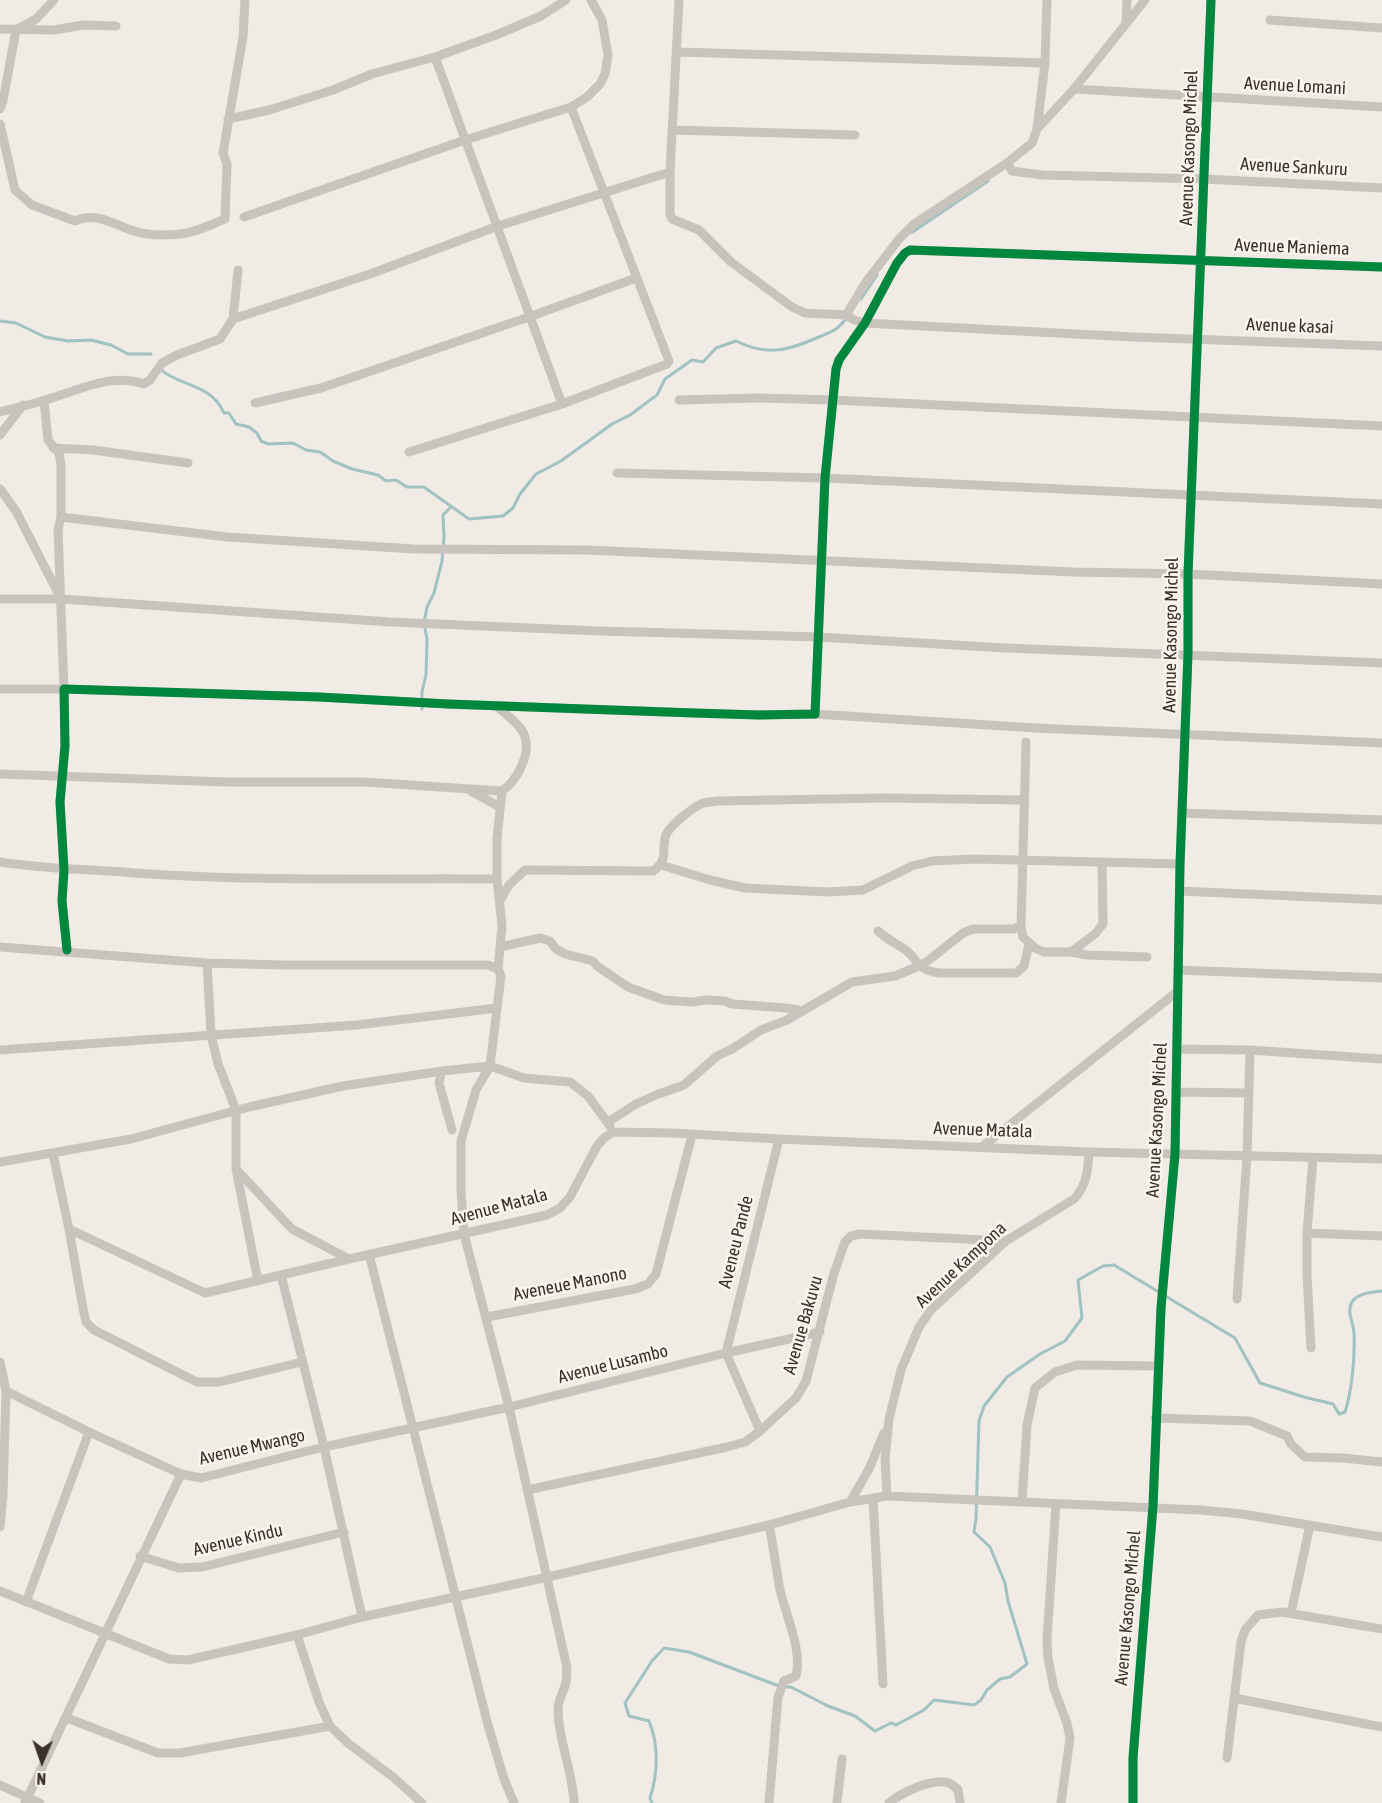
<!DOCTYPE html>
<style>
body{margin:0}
#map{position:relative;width:1382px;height:1803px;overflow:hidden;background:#f0ebe5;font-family:"Asap Condensed",sans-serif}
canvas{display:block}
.north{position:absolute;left:12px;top:1731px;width:60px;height:60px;-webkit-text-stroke:4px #fbf5ee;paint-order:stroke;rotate:182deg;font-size:16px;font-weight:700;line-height:24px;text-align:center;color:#3b302b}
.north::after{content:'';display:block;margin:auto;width:21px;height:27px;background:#3b302b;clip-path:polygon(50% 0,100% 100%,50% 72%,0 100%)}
</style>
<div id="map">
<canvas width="1382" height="1803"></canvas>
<div class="north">N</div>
</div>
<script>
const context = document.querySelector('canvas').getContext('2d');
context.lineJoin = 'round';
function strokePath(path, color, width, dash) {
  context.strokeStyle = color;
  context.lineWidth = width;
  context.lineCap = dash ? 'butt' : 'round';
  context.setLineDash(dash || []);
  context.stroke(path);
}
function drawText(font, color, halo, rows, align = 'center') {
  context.font = font + ' "Asap Condensed",sans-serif';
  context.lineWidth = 5;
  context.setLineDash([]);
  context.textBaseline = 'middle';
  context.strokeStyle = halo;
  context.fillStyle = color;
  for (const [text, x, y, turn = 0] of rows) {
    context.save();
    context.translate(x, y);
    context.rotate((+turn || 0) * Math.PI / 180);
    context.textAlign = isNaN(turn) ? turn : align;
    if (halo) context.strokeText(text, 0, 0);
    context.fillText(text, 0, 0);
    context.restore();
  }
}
const stream = new Path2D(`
 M 911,233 L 988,181
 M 861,299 L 877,275
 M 0,321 L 16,323 L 45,337 L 68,341 L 91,340 L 111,345 L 128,354 L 151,354
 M 160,369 C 180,387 211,383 224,413 L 229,413 L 236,424 L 249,427 L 257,433 L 261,441 L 268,444 L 293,443 L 306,450 L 320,452 L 333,461 L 352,469 L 378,475 L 386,481 L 396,480 L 407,487 L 424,487 L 469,519 L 503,516 L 513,508 L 520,494 L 536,474 L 561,461 L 612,424 L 630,415 L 657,395 L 665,379 L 692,360 L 703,362 L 716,348 L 736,341 C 768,357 789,350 819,337 C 833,331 836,331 846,319
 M 422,709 L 422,692 L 426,675 L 427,639 L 424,623 L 427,607 L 434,593 L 442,561 L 444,537 L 443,515 L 451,507
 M 785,1687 L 791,1687 L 828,1706 L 855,1716 L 875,1731 L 891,1723 L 896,1725 L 924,1710 L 934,1700 L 974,1705 L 981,1700 L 987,1690 L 1000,1679 L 1010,1677 L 1027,1664 L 1008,1601 L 1005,1583 L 990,1547 L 974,1532 L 976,1518 L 979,1421 L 984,1406 L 1007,1377 L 1040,1354 L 1065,1341 L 1082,1318 L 1078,1280 L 1103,1266 L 1114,1265 L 1235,1338 L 1260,1383 L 1304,1397 L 1333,1404 L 1339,1414 L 1345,1412 C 1352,1391 1355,1356 1354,1334 C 1354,1323 1346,1313 1352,1302 C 1357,1293 1373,1292 1382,1291
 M 652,1803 L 650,1798 C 658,1773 659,1745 649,1721 L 629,1716 L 625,1703 L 652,1661 L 664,1648 L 689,1652 L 779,1686`);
const minor = new Path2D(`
 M 1270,20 L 1382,28
 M 1126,24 L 1127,0
 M 0,29 L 54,30 L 83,25 L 116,26
 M 678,52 L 1045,63
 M 435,57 L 562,404
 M 1074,89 L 1382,107
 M 0,109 L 3,101 L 16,30 L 36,19 L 54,0
 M 228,119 L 269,110 L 333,90 L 372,74 L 435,57 L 496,35 L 541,16 L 566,0
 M 0,124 L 15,190 L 32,205 L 75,221 C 101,209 122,232 147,234 C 165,236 186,235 203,228 C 211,225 217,222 225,219 L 227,164 L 223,153 L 243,37 L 245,0
 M 1037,129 L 1045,63 L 1047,0
 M 672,130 L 855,135
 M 1007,163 L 1012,171 L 1042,175 L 1204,179 L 1382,188
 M 670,172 L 670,214 L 672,219 L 699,230 L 731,262 L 792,307 L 805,313 L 846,315 L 854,320 L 865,323 L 1134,337 L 1382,346
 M 244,217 L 465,140 L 571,107 L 587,97 L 600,84 L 605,74 L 608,55 L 602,20 L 591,0
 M 846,315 L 866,282 L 899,239 L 914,224 L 1007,163 L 1032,143 L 1037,129 L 1074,89 L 1145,0
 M 233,319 L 238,270
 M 679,400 L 759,398 L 833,400 L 1382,426
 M 255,403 L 321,388 L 529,317 L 636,278
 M 0,412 C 15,408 30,405 45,400 C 77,391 112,372 144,384 L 150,380 L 162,363 L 177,355 L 220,339 L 233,319 L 370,274 L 498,226 L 670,172 L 679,0
 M 0,435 L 23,405
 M 53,448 L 93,450 L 188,463
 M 409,452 L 562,404 L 667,364 L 669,361 L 571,107
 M 617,473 L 825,478 L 1382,504
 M 0,489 L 16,511 L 60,597
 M 61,517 L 227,537 L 414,549 L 588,550 L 1074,572 L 1188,574 L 1382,584
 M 0,599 L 61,599 L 390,622 L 600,631 L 819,637 L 1006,648 L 1382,663
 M 0,689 L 64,689 L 58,530 L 61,517 L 61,464 L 59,453 L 48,440 L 44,401
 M 815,714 L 1036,728 L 1382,743
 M 0,774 L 226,782 L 363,782 L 502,791 C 518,780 533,751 523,732 C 517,722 505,713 496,706
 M 471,791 L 500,807
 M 1182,813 L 1382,820
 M 0,862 C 41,869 82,869 123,872 C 248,882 372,878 497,879
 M 661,865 L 710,880 L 745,888 L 828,892 L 863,890 L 912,866 L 932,861 L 975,859 L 1180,864
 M 1180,891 L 1382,900
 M 501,899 L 509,885 L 525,870 L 653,871 C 668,860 662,854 665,838 C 667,827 692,808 703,803 C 707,802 712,802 717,801 L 885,798 L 1024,800
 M 1021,926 L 1023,937 L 1035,948 L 1044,952 L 1071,952 L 1087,955 L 1147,957
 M 878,931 C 886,938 894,943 903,948 C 919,959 916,970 939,973 L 1016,973 L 1024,966 L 1029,944
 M 0,947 L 207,963 L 283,965 L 488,965 L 498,969 L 501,976 L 490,1066 L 476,1090 L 461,1141 L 461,1191 L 464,1234 L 509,1407 L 567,1668 C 566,1673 567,1678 566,1682 C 564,1692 558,1699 558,1709 C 558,1741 573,1771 574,1803
 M 500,947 L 540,938 L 550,941 L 556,949 L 565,954 L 593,961 L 597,966 L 628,987 L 664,1000 L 692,1002 L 706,1000 L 725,1001 L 732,1004 L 786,1008 L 803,1011
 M 67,950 L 62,901 L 64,870 L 60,802 L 65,746 L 64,689 L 319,697 L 448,704 L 694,713 L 759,715 L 815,714 L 825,478 L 836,369 L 839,360 L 865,323 L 897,263 L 905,253 L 910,250 L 1382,267
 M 1071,952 L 1095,934 L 1103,924 L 1102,863
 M 207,963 L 211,1035 L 218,1064 L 236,1110 L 236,1169 L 258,1281
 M 498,969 L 502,926 L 497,879 L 497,838 L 502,791
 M 1178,970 L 1382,978
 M 1177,1049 L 1250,1050 L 1382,1059
 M 0,1050 L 357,1025 L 497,1008
 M 442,1071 L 439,1083 L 452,1130
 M 1176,1092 L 1247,1093
 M 608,1122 L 636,1104 L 656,1095 L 684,1085 L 717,1056 L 732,1049 L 761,1030 L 787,1020 L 852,982 L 895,976 L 919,966 L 929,960 L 963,933 L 973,929 L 1013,929 L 1021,926 L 1026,742
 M 982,1147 L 1178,991
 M 53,1154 L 69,1229 L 205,1293 L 349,1259 L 547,1215 L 560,1208 L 570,1197 L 597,1146 L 604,1138 L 613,1132 L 672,1133 L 779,1139 L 1089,1152 L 1382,1159
 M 0,1162 L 131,1139 L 249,1107 L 343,1086 L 442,1071 L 490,1066 L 524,1078 L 570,1082 L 588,1096 L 610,1126
 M 236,1169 L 292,1229 L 349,1259
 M 69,1229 L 83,1308 L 86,1322 L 94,1330 L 197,1382 L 219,1382 L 302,1362
 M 1307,1233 L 1382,1236
 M 369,1254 L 488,1725 L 504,1779 L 514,1803
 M 281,1275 L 324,1447 L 362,1617
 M 1237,1299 L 1247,1156 L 1250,1050
 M 487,1317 L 635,1289 L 648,1284 L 656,1274 L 692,1135
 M 1311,1348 L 1307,1275 L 1307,1233 L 1313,1158
 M 0,1362 L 6,1391 L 3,1495 L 0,1527
 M 6,1391 L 89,1432 L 181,1474 L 201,1478 L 324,1447 L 509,1407 L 726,1353 L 820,1332
 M 1155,1418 L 1250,1421 L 1287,1436 L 1291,1444 L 1305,1457 L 1343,1458 L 1382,1462
 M 760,1431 L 726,1353 L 779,1139
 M 527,1490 L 727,1447 L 745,1442 L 760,1431 L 796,1398 L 806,1381 L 834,1273 L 845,1242 L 851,1236 L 860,1234 L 1006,1241
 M 887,1496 L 885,1460 L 889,1419 L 901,1370 L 919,1327 L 931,1310 L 1006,1241 L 1074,1199 C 1087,1185 1088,1170 1089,1152
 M 873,1498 L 883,1684
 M 850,1502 L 869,1469 L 884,1433
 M 1022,1502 L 1027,1425 L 1035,1388 L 1055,1372 L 1077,1365 L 1157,1366
 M 1056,1504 L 1047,1639 L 1048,1658 L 1054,1689 L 1067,1723 L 1070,1738 L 1061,1803
 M 769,1525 C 773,1545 776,1565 779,1585 C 784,1612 803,1649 796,1676 L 784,1681 L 778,1697 L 769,1803
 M 140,1556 L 179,1568 L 202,1567 L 344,1532
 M 0,1591 L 169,1659 L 188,1660 L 297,1635 L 362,1617 L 548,1577 L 769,1525 L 850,1502 L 887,1496 L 1201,1510 L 1242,1514 L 1382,1537
 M 26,1602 L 89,1432
 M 1291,1613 L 1310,1525
 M 297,1635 L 319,1702 L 330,1726 L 349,1744 L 393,1777 L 422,1803
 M 1234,1698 L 1382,1727
 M 67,1718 L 158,1753 L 180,1753 L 330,1726
 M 1227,1758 L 1241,1642 L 1245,1630 L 1258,1615 L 1282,1612 L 1382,1629
 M 0,1785 L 40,1803
 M 25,1803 L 181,1474
 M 837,1803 L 842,1759
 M 889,1803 C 901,1793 928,1780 945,1782 C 950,1782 953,1786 958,1789 L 960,1803
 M 1133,1803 L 1133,1758 L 1153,1506 L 1161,1308 L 1175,1154 L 1180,864 L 1188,654 L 1188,574 L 1211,0`);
const cycleway = new Path2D(`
 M 67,950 L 62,901 L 64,870 L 60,802 L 65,746 L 64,689 L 319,697 L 448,704 L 694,713 L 759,715 L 815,714 L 825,478 L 836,369 L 839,360 L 865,323 L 897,263 L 905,253 L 910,250 L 1382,267
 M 1133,1803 L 1133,1758 L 1153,1506 L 1161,1308 L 1175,1154 L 1180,864 L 1188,654 L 1188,574 L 1211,0`);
const streetNames = [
 ["Avenue Lomani",1295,86,3],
 ["Avenue Kasongo Michel",1189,148,-88],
 ["Avenue Sankuru",1294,167,3],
 ["Avenue Maniema",1292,247,2],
 ["Avenue kasai",1290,326,2],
 ["Avenue Kasongo Michel",1171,635,-89],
 ["Avenue Kasongo Michel",1157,1120,-87],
 ["Avenue Matala",983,1130,2],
 ["Avenue Matala",499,1207,-15],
 ["Aveneu Pande",736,1242,-76],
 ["Avenue Kampona",961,1265,-43],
 ["Aveneue Manono",570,1284,-11],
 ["Avenue Bakuvu",803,1325,-74],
 ["Avenue Lusambo",613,1364,-14],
 ["Avenue Mwango",252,1447,-13],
 ["Avenue Kindu",238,1540,-13],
 ["Avenue Kasongo Michel",1128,1608,-85]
];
strokePath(stream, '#a1c2c1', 3);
strokePath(minor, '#c9c3be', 9);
strokePath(cycleway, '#00873e', 9);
drawText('18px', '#3b302b', '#fbf5ee', streetNames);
</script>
